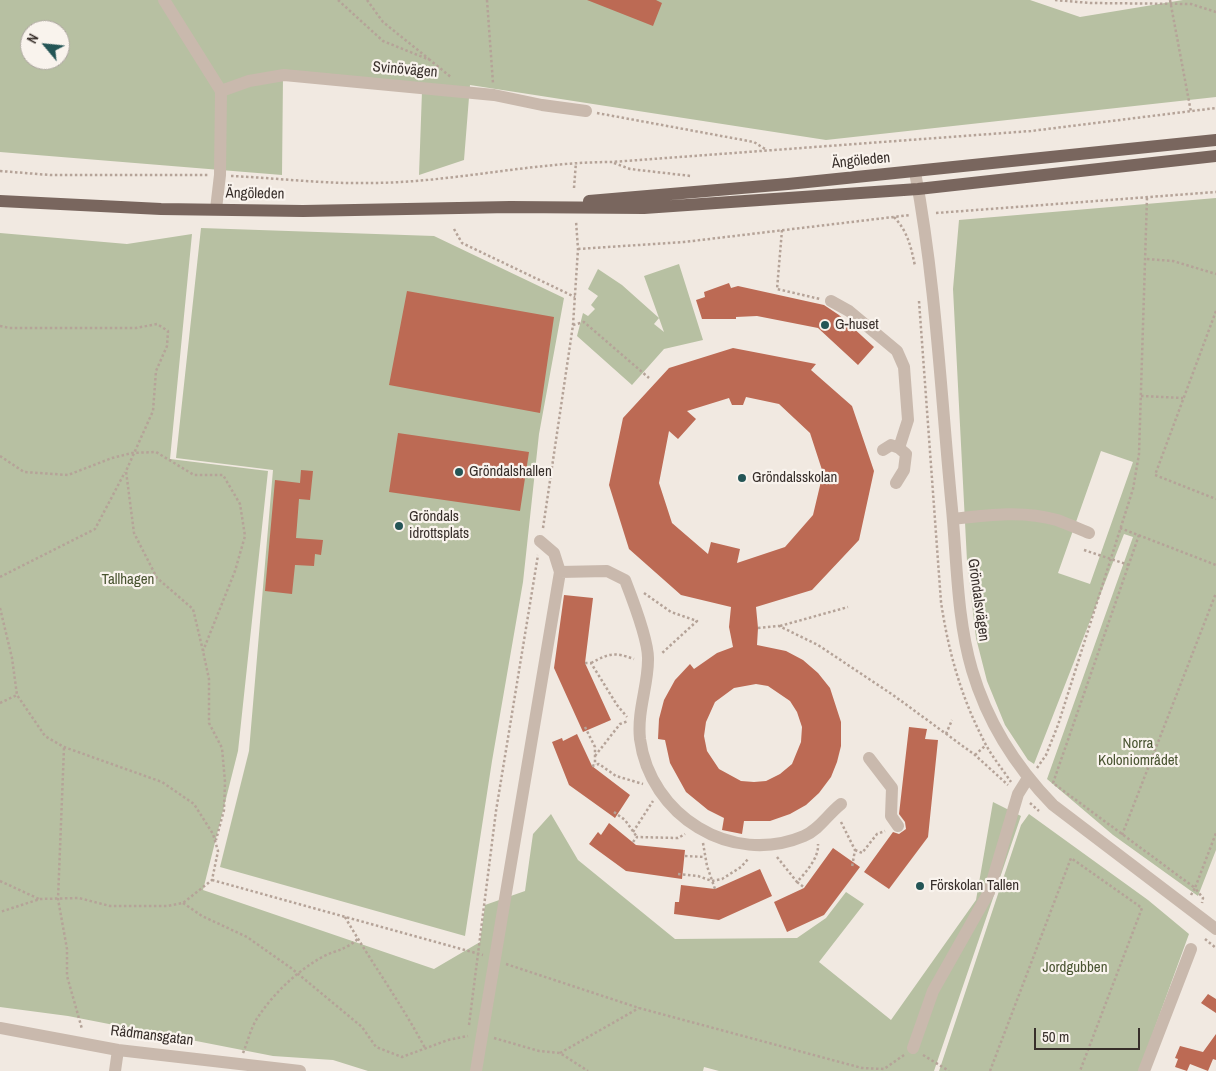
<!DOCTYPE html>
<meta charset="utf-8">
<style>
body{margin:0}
#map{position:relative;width:1216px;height:1071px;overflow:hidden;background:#f1e9e1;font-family:"Archivo Narrow",sans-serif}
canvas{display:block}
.north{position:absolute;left:20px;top:20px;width:50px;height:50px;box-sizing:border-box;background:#f9f3ed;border:1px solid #aca59f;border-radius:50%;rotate:298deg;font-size:14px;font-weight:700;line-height:20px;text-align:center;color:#382f2b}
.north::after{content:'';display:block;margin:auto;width:18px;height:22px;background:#245556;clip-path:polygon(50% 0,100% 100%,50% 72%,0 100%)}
.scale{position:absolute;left:1034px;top:1028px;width:106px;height:22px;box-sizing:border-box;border:2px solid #382f2b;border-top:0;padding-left:6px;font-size:15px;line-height:18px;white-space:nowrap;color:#382f2b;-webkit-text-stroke:4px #f9f3ed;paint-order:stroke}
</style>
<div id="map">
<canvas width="1216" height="1071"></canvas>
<div class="north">N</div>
<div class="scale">50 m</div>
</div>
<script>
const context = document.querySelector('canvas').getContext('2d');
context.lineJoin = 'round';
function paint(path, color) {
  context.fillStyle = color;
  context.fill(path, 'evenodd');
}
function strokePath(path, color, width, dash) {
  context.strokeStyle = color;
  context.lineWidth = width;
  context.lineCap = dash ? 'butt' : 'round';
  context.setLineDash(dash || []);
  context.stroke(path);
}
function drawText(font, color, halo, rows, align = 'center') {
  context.font = font + ' "Archivo Narrow",sans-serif';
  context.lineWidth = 4.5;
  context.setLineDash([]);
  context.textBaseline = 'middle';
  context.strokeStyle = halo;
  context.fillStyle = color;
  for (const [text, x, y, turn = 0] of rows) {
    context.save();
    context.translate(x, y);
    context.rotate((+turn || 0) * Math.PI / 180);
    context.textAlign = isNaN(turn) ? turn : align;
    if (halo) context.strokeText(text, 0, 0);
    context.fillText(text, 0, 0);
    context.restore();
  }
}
const green = new Path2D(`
 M 0,0 L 1030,0 L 1080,17 L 1183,0 L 1216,0 L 1216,97 L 826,140 L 470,85 L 464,160 L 419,175 L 422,91 L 283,76 L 282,175 L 0,152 ZM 30,30 L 60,30 L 60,60 L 30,60 Z
 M 1216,198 L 1216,850 L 1198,896 L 1113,835 L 1047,779 L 1133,537 L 1124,534 L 1034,764 L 1028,760 L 1005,725 L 987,681 L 976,638 L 967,561 L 953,289 L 959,220 ZM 1101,451 L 1133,462 L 1090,584 L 1058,573 Z
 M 201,228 L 434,236 L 564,298 L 539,434 L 523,582 L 492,761 L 465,936 L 220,867 L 249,751 L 273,470 L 176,458 Z
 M 0,233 L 127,244 L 192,234 L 170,459 L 268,471 L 238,751 L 203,890 L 434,969 L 480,942 L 485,905 L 525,891 L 533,834 L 551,814 L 578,860 L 675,939 L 797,938 L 826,918 L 846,892 L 864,904 L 819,962 L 891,1020 L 976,900 L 993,802 L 1021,816 L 934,1071 L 719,1071 L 704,1067 L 703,1071 L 368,1071 L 333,1060 L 273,1056 L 68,1016 L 0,1007 Z
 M 679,264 L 703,340 L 664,349 L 632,385 L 577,336 L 583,313 L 588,316 L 595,309 L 591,305 L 598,296 L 588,289 L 598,269 L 622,285 L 659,318 L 654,324 L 664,332 L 644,276 Z
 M 1029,814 L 1148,900 L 1189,934 L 1139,1071 L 939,1071 L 1021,825 Z`);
const building = new Path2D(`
 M 587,0 L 656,0 L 662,3 L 653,26 Z
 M 729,283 L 731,288 L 738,286 L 824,305 L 839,315 L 874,347 L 858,365 L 818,328 L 757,316 L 736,317 L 736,319 L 702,319 L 696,300 L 705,297 L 704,292 Z
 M 407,291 L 554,317 L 540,413 L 389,385 Z
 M 733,348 L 816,364 L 811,370 L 852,406 L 874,471 L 859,540 L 812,590 L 756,607 L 758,628 L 757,645 L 786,651 L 803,660 L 818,673 L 830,688 L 841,722 L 841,746 L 837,762 L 831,777 L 819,793 L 806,805 L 790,814 L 770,821 L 744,821 L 742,834 L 722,830 L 724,818 L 708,810 L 686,792 L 670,763 L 665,740 L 658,739 L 659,719 L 664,700 L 675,680 L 690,664 L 694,669 L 717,653 L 733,647 L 729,627 L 731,607 L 681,595 L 629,549 L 609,485 L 623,418 L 669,368 ZM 746,397 L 779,404 L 810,433 L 823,473 L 813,515 L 785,547 L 737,563 L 740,549 L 711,542 L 708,554 L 672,523 L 659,483 L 669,431 L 678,439 L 696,419 L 687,411 L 729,398 L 732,405 L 743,405 ZM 756,684 L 768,686 L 790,701 L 797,712 L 802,727 L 801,742 L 792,764 L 780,774 L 766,781 L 754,782 L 741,781 L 719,769 L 707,751 L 704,736 L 706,722 L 715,702 L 734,688 Z
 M 398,433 L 529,452 L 520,511 L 389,492 Z
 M 301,470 L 313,471 L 310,500 L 299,499 L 296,538 L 323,540 L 321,555 L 315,554 L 314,566 L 295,565 L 292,594 L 265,591 L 275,480 L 300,483 Z
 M 564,595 L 593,598 L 585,663 L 611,720 L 583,732 L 554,668 Z
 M 909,727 L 927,729 L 925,739 L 938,740 L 928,837 L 889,889 L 864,872 L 893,832 L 899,834 L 906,829 L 905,822 L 899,814 Z
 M 577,734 L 592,766 L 630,795 L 615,818 L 569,785 L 552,742 L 562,738 L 563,741 Z
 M 609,823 L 636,845 L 685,850 L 682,879 L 626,871 L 589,844 L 598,832 L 601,835 Z
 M 833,848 L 860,867 L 824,915 L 787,932 L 774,902 L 804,888 Z
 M 760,869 L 772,896 L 719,920 L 674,914 L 675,902 L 679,902 L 681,885 L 715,889 Z
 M 1208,994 L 1216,999 L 1216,1013 L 1201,1003 Z
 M 1216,1034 L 1216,1060 L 1213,1059 L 1208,1071 L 1190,1064 L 1187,1071 L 1175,1067 L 1178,1059 L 1175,1058 L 1180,1046 L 1203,1052 Z`);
const path = new Path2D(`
 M 338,0 L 383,41 L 430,60 L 452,78
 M 367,0 L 383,22 L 429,59
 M 487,0 L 493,83
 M 1055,0 L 1090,3 L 1191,4 L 1216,12
 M 1170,0 L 1191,112
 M 597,113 L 754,142 L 765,149
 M 614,163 L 630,169 L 691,176
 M 0,171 L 50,175 L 208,175
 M 231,176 C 277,178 323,184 369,183 C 450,183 531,162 612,162 L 1031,131 L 1216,108
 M 574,188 L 576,162
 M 936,213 L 1216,192
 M 894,217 C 908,232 911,247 915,266
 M 454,229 L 462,243 L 575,297
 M 782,230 L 777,289 L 820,299
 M 578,249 L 684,242 L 910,215
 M 1147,259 L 1173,261 L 1216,274
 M 919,301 L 941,602 C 948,649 960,694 982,737 C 989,753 1001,767 1011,782
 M 1216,311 L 1155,475 L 1216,499
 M 573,325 L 584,322 L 649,378
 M 0,326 L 9,328 L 136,328 L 157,324 L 168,331 L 167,346 L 156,371 L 153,411 L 126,471 L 134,533 L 157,578 L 193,609 L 203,651 L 209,679 L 209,723 L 222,748 L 225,782 L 224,810 L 216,840
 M 1141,396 L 1183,398
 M 0,456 L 24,472 L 68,475 L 112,458 L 132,453 L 156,452 L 194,475 L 223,475 L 240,504 L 245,536 L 235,571 L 203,651
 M 543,528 L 573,325 L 578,249 L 576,221
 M 1120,528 L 1216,565
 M 1139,535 L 1053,783 L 1195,888 L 1216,833
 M 1084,550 L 1129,565
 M 0,577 L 95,529 L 125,472
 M 644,593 L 671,612 L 697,621 L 661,654
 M 0,608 L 12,658 L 17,695 L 45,736 L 64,747 L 162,782 L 194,804 L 213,834 L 218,851 L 212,880 L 183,903 L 167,906 L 110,906 L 79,898 L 40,899 L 0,912
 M 780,626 L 848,607
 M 758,628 L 779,626 L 818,645 L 893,695 L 975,755 L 1008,785
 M 585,663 L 591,663 L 617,705 L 627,717
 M 591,663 C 610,653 614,652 634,659
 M 0,703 L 17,695
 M 585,727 L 595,747 L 595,765
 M 946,734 L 952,720
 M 64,748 L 58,899 L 67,949 L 67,976 L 82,1029
 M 975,755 L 986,745
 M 595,756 L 620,724 L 628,721
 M 592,766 L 599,764 L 616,776 L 643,784
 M 1037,768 L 1046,755 L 1058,725 L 1133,489 L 1139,454 L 1147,197
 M 1030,803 L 1039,811
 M 614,812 L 625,820 L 637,837
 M 841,822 L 855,850 L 852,867
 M 633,832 L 653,801
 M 1122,835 L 1216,593
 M 633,842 L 637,837 L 678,838 L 685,834
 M 703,843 L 707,866 L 715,889
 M 855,850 L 862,853 L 877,834 L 885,831
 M 685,856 L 705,857
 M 777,857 L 797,882 C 806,872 819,858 818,844
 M 678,874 L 698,876 L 712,881 L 722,879 L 741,867 L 749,858
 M 212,880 L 483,955
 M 0,881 L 39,899
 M 797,882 L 805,888
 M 1191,895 L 1195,888 L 1203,898 L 1202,903
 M 183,903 L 202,916 L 247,937 L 291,968 L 362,1027 L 376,1047 L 402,1057 L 448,1040 L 468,1036
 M 345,917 C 371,962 401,1003 425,1048
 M 1205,939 L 1216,948
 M 506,964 L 639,1008 L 862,1068 L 884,1069 L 904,1055
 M 469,1025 L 496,811 L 538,555
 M 494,1038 L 539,1051 L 560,1053 L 588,1071
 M 243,1053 C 248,1041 251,1027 258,1017 C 274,993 298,970 324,956 C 339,949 343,951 358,939
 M 560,1053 L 639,1008
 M 923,1055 L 949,1071
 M 990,1071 L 1071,858 L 1142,908 L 1080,1071`);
const minor = new Path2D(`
 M 164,0 L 221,91 L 220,175 L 216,209
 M 221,91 L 249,81 L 284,75 L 494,95 L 542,105 L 586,111
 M 915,172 C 936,283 941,397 952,509 C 957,563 957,619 972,670 C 987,721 1016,767 1053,805 L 1216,929
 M 831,301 L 849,311 L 897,351 L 904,367 L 908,420 L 899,448
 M 883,450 L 891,445 L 899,448 L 906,454 L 904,470 L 896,483
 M 953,519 C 987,515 1023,510 1057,520 C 1068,524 1079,529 1089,533
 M 560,572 L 607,571 L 625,580 C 632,598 649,641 648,660 C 648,686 637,711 640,739 C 650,815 731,867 804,836 C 820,829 827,815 841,804
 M 869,758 L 892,788 L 891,816 L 898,826
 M 0,1028 L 118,1050 L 300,1071
 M 913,1048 L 933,991 L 989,892 L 1018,794 L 1028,778
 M 115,1071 L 118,1050
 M 476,1071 L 560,572 L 554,553 L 540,541
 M 1144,1071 L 1191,949`);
const major = new Path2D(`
 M 0,201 L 161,209 L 303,211 L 510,207 L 644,208 L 918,189 L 1216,156
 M 589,201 L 788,184 L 1216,140`);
const markers = [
 [825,325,5,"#245556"],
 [459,472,5,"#245556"],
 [742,478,5,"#245556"],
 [399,526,5,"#245556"],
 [920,886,5,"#245556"]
];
const streetNames = [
 ["Svinövägen",405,70,5],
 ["Ängöleden",861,161,-6],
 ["Ängöleden",255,194,1],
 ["Gröndalsvägen",978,600,82],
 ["Rådmansgatan",152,1036,7]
];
const poiNames = [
 ["G-huset",835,325],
 ["Gröndalshallen",469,472],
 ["Gröndalsskolan",752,478],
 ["Gröndals",409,517],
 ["idrottsplats",409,534],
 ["Förskolan Tallen",930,886]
];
const parkNames = [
 ["Tallhagen",128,580],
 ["Norra",1138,744],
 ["Koloniområdet",1138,761],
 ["Jordgubben",1075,968]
];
paint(green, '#b7c0a2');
paint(building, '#bc6a54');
strokePath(path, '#b5a398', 2.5, [2.5, 2.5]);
strokePath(minor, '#c9b9ad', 12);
strokePath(major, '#79665e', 12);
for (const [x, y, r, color] of markers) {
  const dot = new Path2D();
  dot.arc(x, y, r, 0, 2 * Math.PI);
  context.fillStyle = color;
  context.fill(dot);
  strokePath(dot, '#f9f3ed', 2);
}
drawText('15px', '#382f2b', '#f9f3ed', streetNames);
drawText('15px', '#382f2b', '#f9f3ed', poiNames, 'left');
drawText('15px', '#495431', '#f9f3ed', parkNames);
</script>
